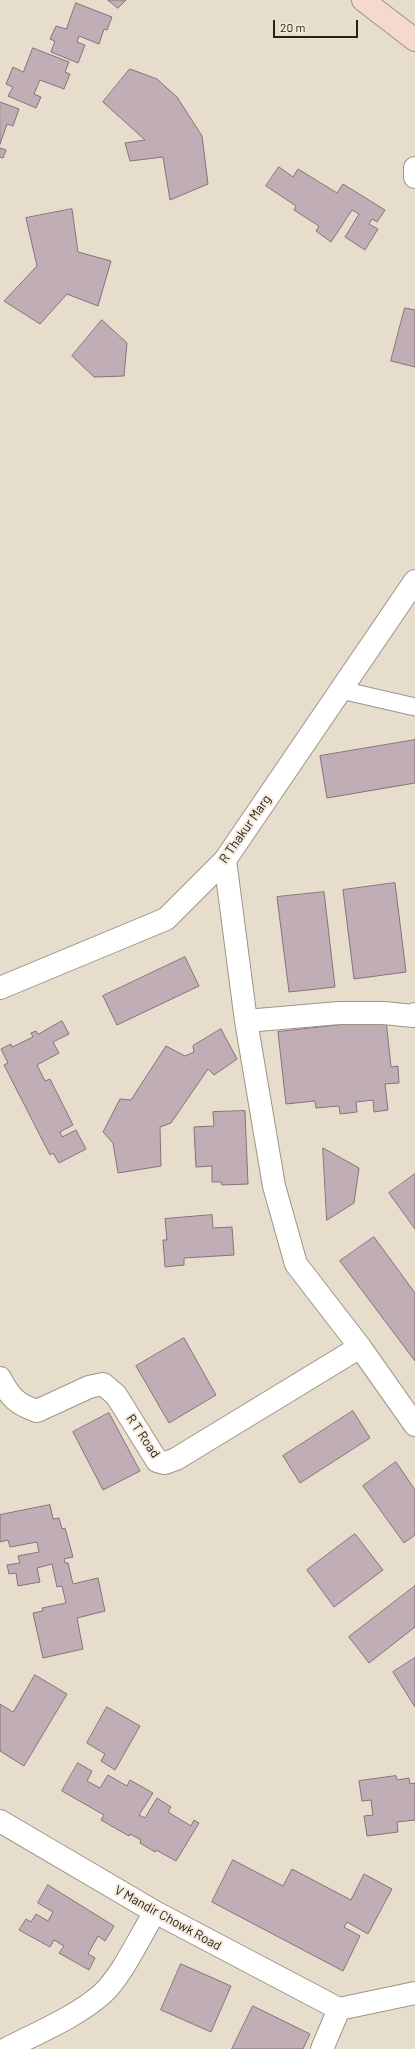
<!DOCTYPE html>
<style>
body{margin:0}
#map{position:relative;width:415px;height:2049px;overflow:hidden;background:#e7ddcd;font-family:Barlow,sans-serif}
canvas{display:block}
.scale{position:absolute;left:273px;top:20px;width:85px;height:18px;box-sizing:border-box;border:2px solid #24201a;border-top:0;padding-left:5px;font-size:12px;line-height:14px;white-space:nowrap;color:#24201a;-webkit-text-stroke:3px #f5eada;paint-order:stroke}
</style>
<div id="map">
<canvas width="415" height="2049"></canvas>
<div class="scale">20 m</div>
</div>
<script>
const context = document.querySelector('canvas').getContext('2d');
context.lineJoin = 'round';
function paint(path, color) {
  context.fillStyle = color;
  context.fill(path, 'evenodd');
}
function strokePath(path, color, width, dash) {
  context.strokeStyle = color;
  context.lineWidth = width;
  context.lineCap = dash ? 'butt' : 'round';
  context.setLineDash(dash || []);
  context.stroke(path);
}
function drawText(font, color, halo, rows, align = 'center') {
  context.font = font + ' Barlow,sans-serif';
  context.lineWidth = 4;
  context.setLineDash([]);
  context.textBaseline = 'middle';
  context.strokeStyle = halo;
  context.fillStyle = color;
  for (const [text, x, y, turn = 0] of rows) {
    context.save();
    context.translate(x, y);
    context.rotate((+turn || 0) * Math.PI / 180);
    context.textAlign = isNaN(turn) ? turn : align;
    if (halo) context.strokeText(text, 0, 0);
    context.fillText(text, 0, 0);
    context.restore();
  }
}
const building = new Path2D(`
 M 108,0 L 126,0 L 118,8 Z
 M 76,3 L 112,17 L 107,30 L 104,29 L 99,44 L 79,36 L 77,42 L 85,45 L 78,63 L 51,52 L 55,41 L 50,39 L 56,26 L 66,29 Z
 M 33,48 L 69,62 L 65,72 L 70,74 L 64,89 L 40,80 L 34,94 L 41,97 L 36,108 L 8,96 L 13,87 L 6,84 L 13,67 L 23,72 Z
 M 130,69 L 157,79 L 177,97 L 202,136 L 208,184 L 170,200 L 163,157 L 130,161 L 125,143 L 145,140 L 103,102 Z
 M 0,102 L 19,109 L 13,126 L 7,124 L 0,144 Z
 M 0,148 L 6,150 L 3,158 L 0,157 Z
 M 279,167 L 293,177 L 298,169 L 337,193 L 343,184 L 385,210 L 377,222 L 372,219 L 369,224 L 378,229 L 365,250 L 345,237 L 359,214 L 352,210 L 331,242 L 316,231 L 319,226 L 294,210 L 296,206 L 266,186 Z
 M 72,209 L 78,252 L 111,261 L 98,306 L 67,294 L 40,324 L 4,301 L 37,266 L 26,218 Z
 M 405,308 L 415,310 L 415,367 L 391,361 Z
 M 102,320 L 127,343 L 124,376 L 94,377 L 72,356 Z
 M 415,740 L 415,783 L 327,798 L 320,756 Z
 M 395,883 L 406,972 L 354,979 L 343,890 Z
 M 324,892 L 335,987 L 289,992 L 277,897 Z
 M 185,957 L 199,986 L 117,1025 L 103,996 Z
 M 386,1020 L 391,1067 L 398,1066 L 399,1083 L 385,1084 L 388,1110 L 374,1112 L 373,1100 L 356,1102 L 357,1112 L 340,1114 L 339,1106 L 316,1108 L 315,1101 L 286,1104 L 278,1032 Z
 M 62,1021 L 69,1034 L 53,1042 L 59,1053 L 37,1065 L 45,1081 L 50,1079 L 73,1125 L 60,1132 L 62,1137 L 76,1130 L 86,1149 L 59,1163 L 53,1153 L 50,1155 L 4,1065 L 8,1063 L 1,1049 L 11,1044 L 12,1047 L 33,1037 L 31,1033 L 36,1031 L 38,1034 Z
 M 221,1029 L 237,1059 L 214,1075 L 208,1069 L 171,1123 L 160,1127 L 161,1166 L 118,1173 L 113,1143 L 103,1132 L 120,1099 L 131,1100 L 166,1046 L 185,1056 L 194,1052 L 193,1046 Z
 M 245,1111 L 248,1184 L 222,1185 L 221,1182 L 212,1182 L 212,1166 L 196,1167 L 194,1127 L 214,1126 L 213,1112 Z
 M 323,1148 L 359,1168 L 354,1203 L 327,1220 Z
 M 415,1174 L 415,1229 L 389,1193 Z
 M 212,1215 L 213,1228 L 232,1227 L 234,1255 L 184,1258 L 184,1265 L 165,1267 L 163,1240 L 167,1240 L 165,1219 Z
 M 374,1237 L 415,1293 L 415,1361 L 340,1261 Z
 M 184,1338 L 216,1395 L 169,1423 L 136,1366 Z
 M 353,1411 L 370,1438 L 300,1483 L 283,1456 Z
 M 109,1413 L 140,1471 L 103,1490 L 73,1432 Z
 M 396,1462 L 415,1490 L 415,1535 L 404,1543 L 363,1486 Z
 M 50,1505 L 53,1519 L 59,1518 L 62,1529 L 65,1528 L 73,1557 L 64,1559 L 65,1563 L 68,1563 L 73,1584 L 98,1578 L 105,1611 L 77,1618 L 83,1649 L 43,1658 L 33,1613 L 43,1611 L 42,1608 L 66,1603 L 62,1586 L 57,1587 L 52,1564 L 37,1568 L 40,1582 L 18,1586 L 16,1573 L 9,1574 L 7,1565 L 20,1563 L 18,1556 L 39,1552 L 37,1542 L 10,1547 L 8,1540 L 0,1542 L 0,1515 Z
 M 355,1534 L 383,1570 L 334,1607 L 307,1570 Z
 M 415,1586 L 415,1627 L 369,1663 L 349,1637 Z
 M 415,1658 L 415,1707 L 393,1672 Z
 M 35,1675 L 67,1694 L 24,1766 L 0,1751 L 0,1704 L 13,1712 Z
 M 107,1707 L 140,1726 L 115,1770 L 101,1761 L 105,1754 L 87,1743 Z
 M 78,1763 L 92,1771 L 87,1781 L 100,1788 L 108,1775 L 127,1786 L 130,1780 L 153,1793 L 139,1815 L 145,1818 L 157,1798 L 171,1807 L 168,1812 L 191,1826 L 194,1820 L 199,1823 L 176,1861 L 156,1850 L 155,1852 L 140,1843 L 141,1840 L 130,1834 L 129,1836 L 101,1820 L 104,1815 L 62,1791 Z
 M 396,1776 L 397,1780 L 409,1778 L 410,1784 L 415,1783 L 415,1820 L 397,1822 L 398,1832 L 367,1836 L 364,1816 L 373,1815 L 371,1800 L 362,1801 L 359,1781 Z
 M 233,1860 L 283,1886 L 292,1869 L 351,1900 L 364,1874 L 392,1889 L 368,1934 L 347,1922 L 344,1927 L 360,1936 L 343,1971 L 212,1902 Z
 M 48,1885 L 114,1926 L 105,1941 L 98,1936 L 88,1954 L 95,1958 L 89,1970 L 59,1953 L 64,1946 L 54,1940 L 50,1947 L 19,1930 L 26,1919 L 31,1922 L 36,1914 L 48,1921 L 53,1912 L 38,1903 Z
 M 181,1964 L 231,1986 L 211,2032 L 161,2010 Z
 M 253,2006 L 310,2034 L 303,2049 L 232,2049 Z`);
const service = new Path2D(`
 M 341,690 L 415,707`);
const minor = new Path2D(`
 M 415,168 L 415,177
 M 225,860 L 246,1021 L 274,1186 L 296,1264 L 360,1347 L 415,1425
 M 246,1021 L 339,1013 L 384,1013 L 413,1016 L 415,1014
 M 0,1378 C 10,1397 16,1404 37,1411 L 89,1387 L 103,1384 L 116,1395 L 157,1461 L 165,1463 L 176,1459 L 360,1347
 M 0,1821 L 155,1912 L 339,2009
 M 339,2009 L 415,1993
 M 6,2049 C 35,2034 78,2016 102,1994 C 122,1976 140,1936 155,1912
 M 322,2049 L 339,2009`);
const tertiary = new Path2D(`
 M 0,988 L 166,919 L 225,860 L 415,581`);
const secondary = new Path2D(`
 M 363,0 L 415,40`);
const streetNames = [
 ["R Thakur Marg",245,829,-55],
 ["R T Road",143,1436,56],
 ["V Mandir Chowk Road",168,1918,29]
];
paint(building, '#c0adb6');
strokePath(building, '#84737a', 1);
strokePath(service, '#9e9486', 19);
strokePath(minor, '#9e9486', 24);
strokePath(tertiary, '#9e9486', 24);
strokePath(secondary, '#9e9486', 24);
strokePath(service, '#fff', 17);
strokePath(minor, '#fff', 22);
strokePath(tertiary, '#fff', 22);
strokePath(secondary, '#f5d9ce', 22);
drawText('13px', '#24201a', '#f5eada', streetNames);
</script>
